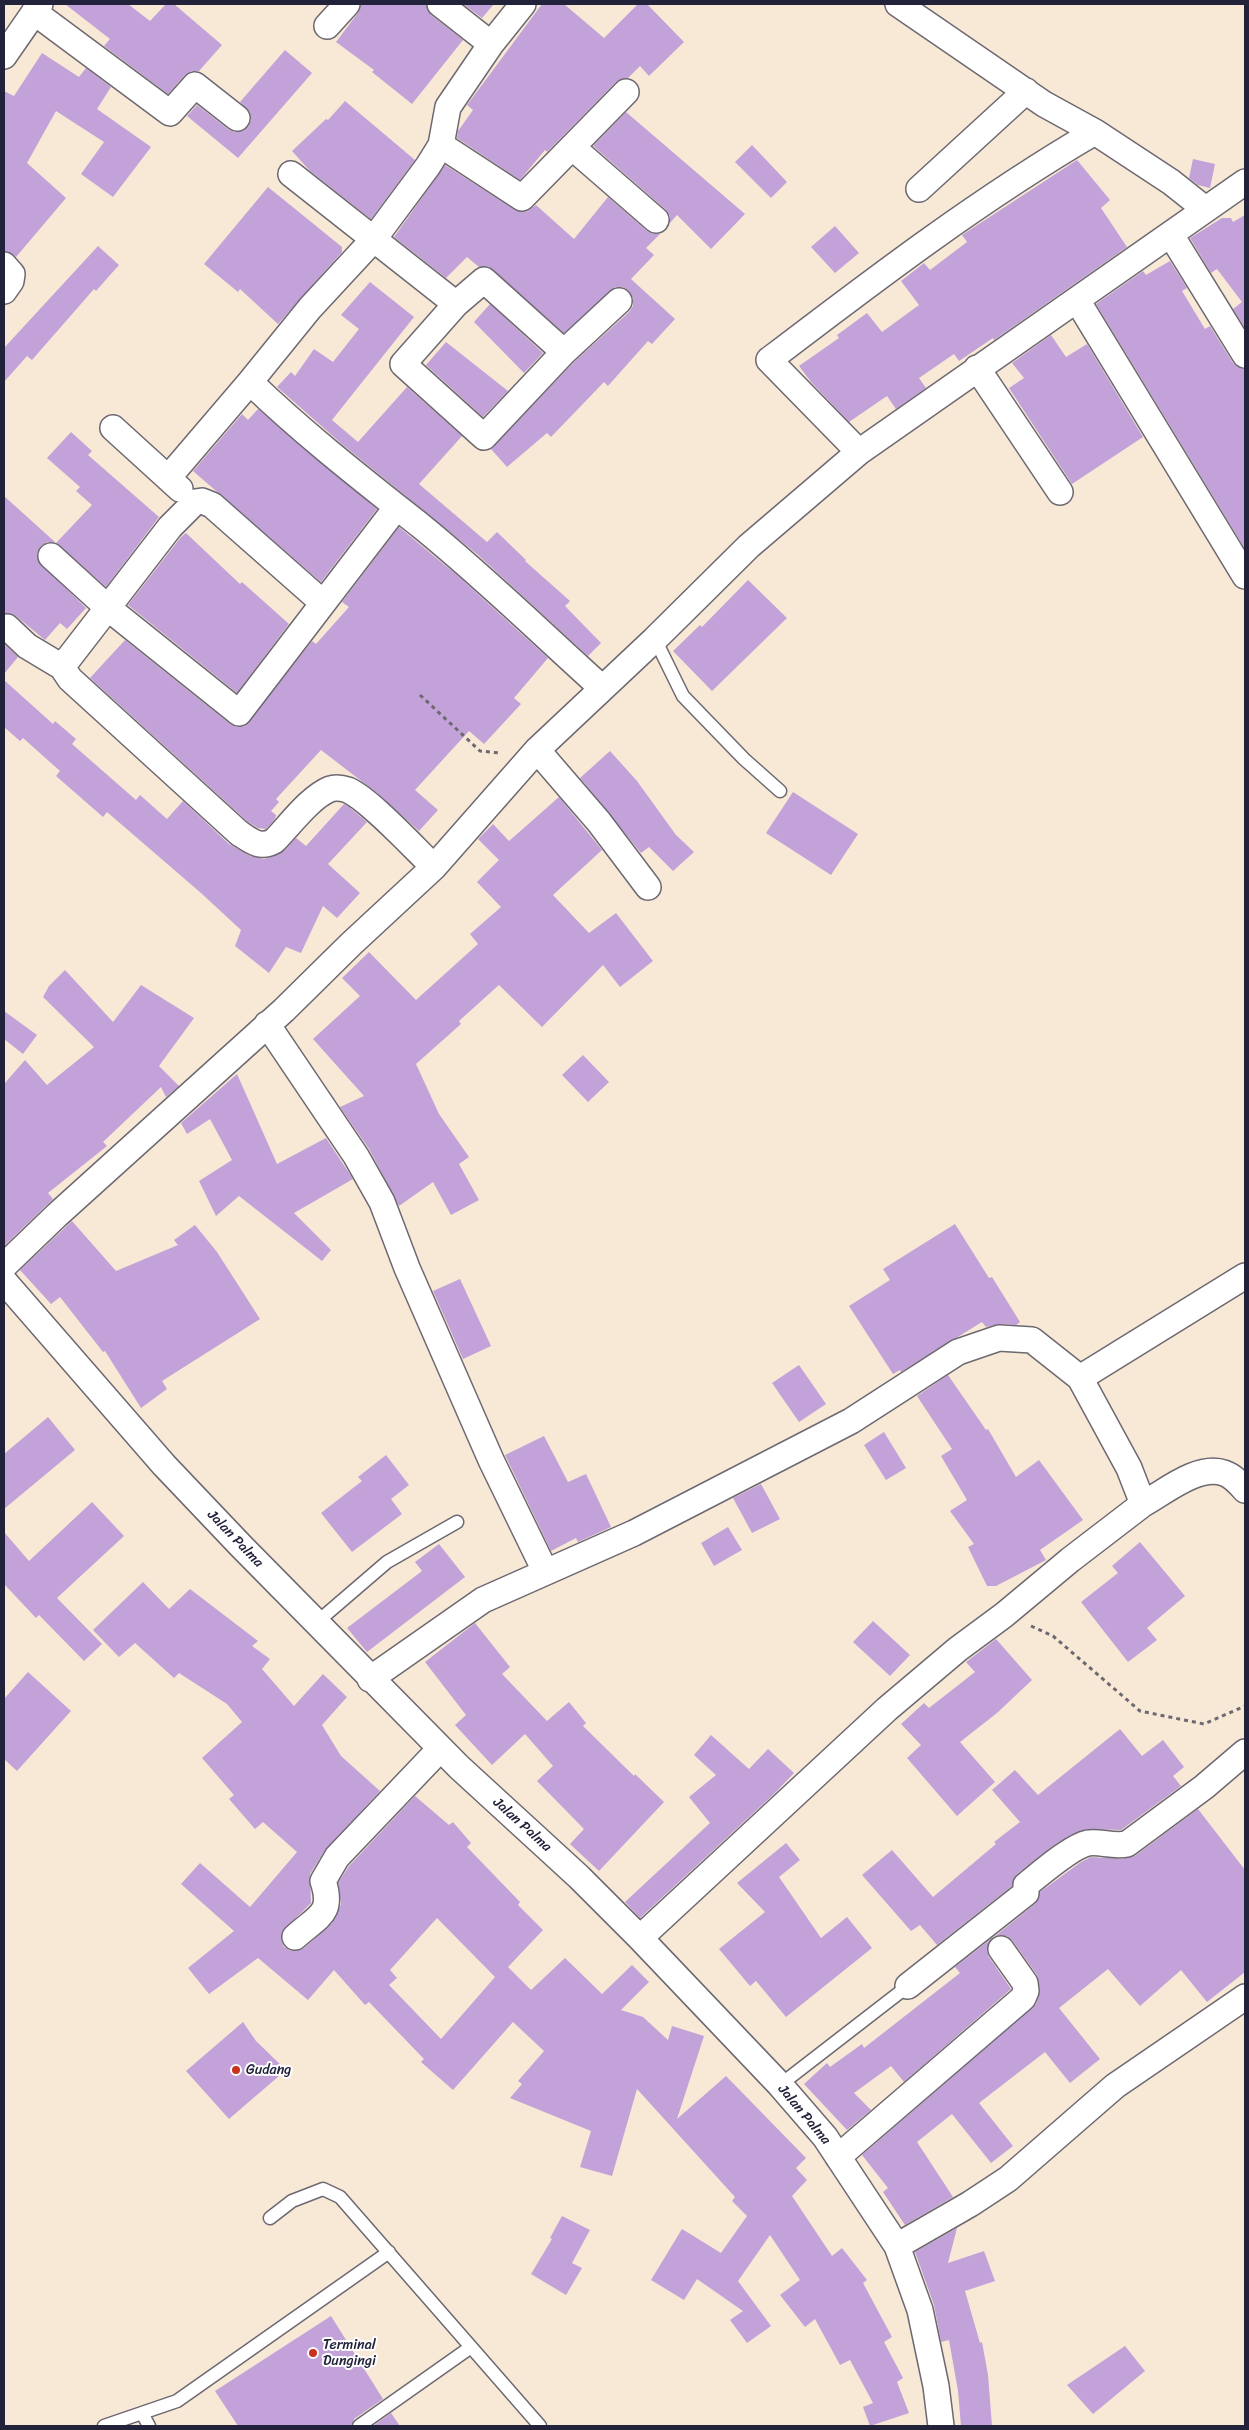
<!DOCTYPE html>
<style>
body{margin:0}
#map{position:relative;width:1249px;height:2430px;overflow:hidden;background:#f7e9d5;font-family:Sriracha,sans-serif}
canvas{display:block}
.frame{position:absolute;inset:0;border:5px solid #22223b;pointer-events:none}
</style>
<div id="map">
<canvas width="1249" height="2430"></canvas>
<div class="frame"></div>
</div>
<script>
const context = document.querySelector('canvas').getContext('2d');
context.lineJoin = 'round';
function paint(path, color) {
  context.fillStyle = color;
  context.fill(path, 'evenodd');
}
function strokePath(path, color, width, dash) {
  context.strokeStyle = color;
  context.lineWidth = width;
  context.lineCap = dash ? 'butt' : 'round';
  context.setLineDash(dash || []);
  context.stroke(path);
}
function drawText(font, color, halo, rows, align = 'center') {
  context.font = font + ' Sriracha,sans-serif';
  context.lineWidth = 4;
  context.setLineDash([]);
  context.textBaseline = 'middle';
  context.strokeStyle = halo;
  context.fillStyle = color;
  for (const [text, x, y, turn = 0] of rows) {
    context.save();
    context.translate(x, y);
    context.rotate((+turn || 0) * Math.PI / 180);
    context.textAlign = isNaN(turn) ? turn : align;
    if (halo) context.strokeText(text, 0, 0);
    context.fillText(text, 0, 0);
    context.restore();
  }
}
const building = new Path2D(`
 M 65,4 L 128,4 L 150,21 L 166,4 L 174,4 L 222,45 L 199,71 L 191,71 L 185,75 L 168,94 L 104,46 L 110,39 Z
 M 361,4 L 426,4 L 431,15 L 463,40 L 412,104 L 372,72 L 374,70 L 336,42 L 358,13 Z
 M 463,4 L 494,4 L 482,18 Z
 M 542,4 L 564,4 L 604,38 L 638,4 L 647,4 L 684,42 L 649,76 L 640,66 L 628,78 L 616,82 L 547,152 L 545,150 L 520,180 L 457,138 L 458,131 L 473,110 L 467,105 Z
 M 285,50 L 312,73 L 238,158 L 187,116 L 197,105 L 229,130 L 235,132 L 243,131 L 249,126 L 251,120 L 250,112 L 240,102 Z
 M 42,53 L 79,77 L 86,68 L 111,87 L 97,109 L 151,147 L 113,197 L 81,174 L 104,142 L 56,111 L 27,163 L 66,198 L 16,257 L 9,252 L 4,251 L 4,91 L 14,96 Z
 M 345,101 L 415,160 L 371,219 L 310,171 L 292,151 L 326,119 L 328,120 Z
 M 626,112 L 745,214 L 711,249 L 677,215 L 670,223 L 670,216 L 665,209 L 593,146 Z
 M 752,145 L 787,182 L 771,198 L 735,162 Z
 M 1193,159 L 1215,164 L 1210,188 L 1198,185 L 1189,178 Z
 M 1077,160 L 1110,200 L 1101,208 L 1127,247 L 994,340 L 993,338 L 959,361 L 954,354 L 919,378 L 926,388 L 896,409 L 887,396 L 849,422 L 811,382 L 799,366 L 839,338 L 837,335 L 867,313 L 882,332 L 919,305 L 901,281 L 924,263 L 930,270 L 967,242 L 962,235 Z
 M 445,165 L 515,210 L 526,212 L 536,205 L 574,239 L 608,197 L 647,231 L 653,234 L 660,234 L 646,248 L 654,255 L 631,279 L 675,319 L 652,344 L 648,341 L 608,386 L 604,382 L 551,437 L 547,433 L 507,467 L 491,449 L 574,362 L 629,312 L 633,306 L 633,298 L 629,291 L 623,287 L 615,287 L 564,333 L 488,266 L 479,267 L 467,257 L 446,278 L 394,237 Z
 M 268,187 L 342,247 L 342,252 L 278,324 L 240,289 L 238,292 L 204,264 Z
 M 1245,215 L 1245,328 L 1233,309 L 1242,302 L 1217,269 L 1211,273 L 1190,238 L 1222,218 L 1231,218 L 1233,222 Z
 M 835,226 L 859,253 L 835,273 L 811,247 Z
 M 98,246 L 119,265 L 96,291 L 94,289 L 32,360 L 27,356 L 4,382 L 4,348 Z
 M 1170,261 L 1187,288 L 1182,291 L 1205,329 L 1210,326 L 1233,363 L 1238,367 L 1245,369 L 1245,549 L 1096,304 L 1143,271 L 1146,275 Z
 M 370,282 L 414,317 L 332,420 L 358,442 L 407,387 L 462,436 L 419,484 L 487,542 L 497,532 L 526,560 L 525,561 L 570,601 L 565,606 L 601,643 L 588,656 L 477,554 L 343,445 L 277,387 L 291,372 L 295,376 L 314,349 L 333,362 L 359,329 L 341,315 Z
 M 490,304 L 543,353 L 524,373 L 474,322 Z
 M 1051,335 L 1066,357 L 1087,344 L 1143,437 L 1072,484 L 1009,388 L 1024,378 L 1012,363 Z
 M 446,342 L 508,391 L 483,417 L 426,365 Z
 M 258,409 L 377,509 L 321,582 L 193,471 L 242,414 L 248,420 Z
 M 71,432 L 92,451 L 88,455 L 159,517 L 106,587 L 56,543 L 92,505 L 76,491 L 80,487 L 47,458 Z
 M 4,496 L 55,542 L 47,542 L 41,546 L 37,553 L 38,561 L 86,608 L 67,629 L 60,623 L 45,640 L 16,616 L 4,613 Z
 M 399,527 L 458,576 L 548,658 L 514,698 L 521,704 L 484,744 L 469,731 L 415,790 L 438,810 L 419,831 L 377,793 L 321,750 L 276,799 L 279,802 L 271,811 L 276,815 L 275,819 L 266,829 L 258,828 L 248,822 L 90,678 L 125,640 L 230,724 L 237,727 L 245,726 L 312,641 L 316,644 L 349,607 L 342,602 Z
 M 186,533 L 240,584 L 242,582 L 289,624 L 237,693 L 128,605 L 181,537 Z
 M 748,580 L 787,618 L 712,691 L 673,651 L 700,625 L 702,627 Z
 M 4,644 L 18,657 L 4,674 Z
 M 4,680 L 53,724 L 55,721 L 76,739 L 72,744 L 136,800 L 140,795 L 167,819 L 183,801 L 229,844 L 250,856 L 264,859 L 275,856 L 284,851 L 296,838 L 306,846 L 344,804 L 349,807 L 367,822 L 328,864 L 360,893 L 337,918 L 323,906 L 301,953 L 286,947 L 269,973 L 235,946 L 241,930 L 201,893 L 107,812 L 103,817 L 56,776 L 60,771 L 23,738 L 20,741 L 4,727 Z
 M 610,751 L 637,781 L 676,835 L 694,852 L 673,871 L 649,847 L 641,853 L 580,778 Z
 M 793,792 L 858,834 L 831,875 L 766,833 Z
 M 559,797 L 602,850 L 553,895 L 589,933 L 616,913 L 653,961 L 620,987 L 603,965 L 542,1027 L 499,985 L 459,1021 L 461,1024 L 416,1064 L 439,1114 L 469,1157 L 459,1164 L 479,1200 L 451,1215 L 433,1182 L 399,1206 L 369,1149 L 340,1107 L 364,1096 L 313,1039 L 360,996 L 342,978 L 369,952 L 416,1000 L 478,944 L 470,934 L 501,907 L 477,882 L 499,860 L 478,839 L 493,824 L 509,841 Z
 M 65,970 L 113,1022 L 141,985 L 194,1018 L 159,1066 L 179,1086 L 166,1097 L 161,1087 L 103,1142 L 107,1146 L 48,1193 L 53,1199 L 4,1246 L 4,1084 L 25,1060 L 47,1085 L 94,1047 L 43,997 L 49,986 Z
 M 4,1011 L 37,1035 L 23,1054 L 4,1039 Z
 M 583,1055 L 609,1082 L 588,1102 L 562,1075 Z
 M 237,1074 L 277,1164 L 326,1138 L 353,1179 L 294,1213 L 331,1250 L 322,1261 L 239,1196 L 216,1216 L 199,1181 L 232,1160 L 210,1119 L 187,1134 L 181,1123 Z
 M 72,1221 L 116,1271 L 178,1245 L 174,1240 L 195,1225 L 217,1252 L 260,1319 L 162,1381 L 167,1389 L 141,1408 L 105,1351 L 103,1352 L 60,1297 L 51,1304 L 20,1270 Z
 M 955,1224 L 989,1278 L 992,1277 L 1020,1322 L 1016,1325 L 1000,1324 L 986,1327 L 982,1322 L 901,1372 L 900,1370 L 893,1374 L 849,1306 L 890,1280 L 883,1269 Z
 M 460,1279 L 491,1346 L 463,1359 L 433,1291 Z
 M 799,1365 L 826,1404 L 799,1422 L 772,1383 Z
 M 948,1375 L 986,1430 L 988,1429 L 1016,1477 L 1039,1460 L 1083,1520 L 1040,1550 L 1046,1560 L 996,1586 L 987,1586 L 968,1547 L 974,1544 L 950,1511 L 967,1500 L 941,1456 L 952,1449 L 917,1396 Z
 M 48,1417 L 75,1450 L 4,1509 L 4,1454 Z
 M 884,1432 L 906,1468 L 886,1480 L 864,1445 Z
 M 544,1436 L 568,1482 L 586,1474 L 611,1527 L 578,1542 L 576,1538 L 551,1551 L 505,1455 Z
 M 386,1455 L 409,1485 L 391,1499 L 402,1514 L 352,1552 L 321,1513 L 362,1481 L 358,1477 Z
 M 761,1484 L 780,1519 L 752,1533 L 733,1498 Z
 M 92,1502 L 124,1536 L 57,1598 L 102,1644 L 84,1661 L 39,1615 L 36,1618 L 4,1584 L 4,1532 L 29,1561 Z
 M 728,1527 L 742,1550 L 714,1566 L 701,1543 Z
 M 1140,1542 L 1185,1596 L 1147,1628 L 1157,1640 L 1128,1662 L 1081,1602 L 1118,1573 L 1112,1566 Z
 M 439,1544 L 465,1577 L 367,1652 L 347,1628 L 422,1571 L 415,1562 Z
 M 143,1582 L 169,1609 L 190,1589 L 258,1641 L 252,1646 L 270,1659 L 262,1669 L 294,1706 L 323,1674 L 347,1697 L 322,1725 L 341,1756 L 380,1791 L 325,1850 L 310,1874 L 311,1903 L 282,1932 L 281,1940 L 284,1947 L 291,1951 L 304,1948 L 332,1923 L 341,1904 L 338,1883 L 349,1866 L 415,1796 L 449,1825 L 453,1822 L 471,1843 L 467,1847 L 520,1902 L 518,1905 L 543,1930 L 508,1967 L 531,1990 L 565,1958 L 602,1994 L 632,1965 L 649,1982 L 621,2010 L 643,2017 L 668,2040 L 672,2026 L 704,2036 L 677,2119 L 726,2076 L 806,2158 L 796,2168 L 807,2180 L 792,2196 L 832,2256 L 842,2248 L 867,2280 L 863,2283 L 892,2337 L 884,2342 L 903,2378 L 897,2382 L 909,2413 L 870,2426 L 863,2407 L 873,2403 L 850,2360 L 840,2365 L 815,2319 L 805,2327 L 780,2295 L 800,2280 L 770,2235 L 738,2281 L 771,2326 L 747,2343 L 730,2320 L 743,2311 L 697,2279 L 684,2300 L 651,2280 L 682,2229 L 721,2253 L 747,2216 L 732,2201 L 735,2197 L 637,2089 L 612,2176 L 580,2167 L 591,2131 L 510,2098 L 522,2084 L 518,2081 L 544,2051 L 513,2022 L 453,2090 L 421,2062 L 424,2059 L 369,2002 L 365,2005 L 334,1970 L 308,2000 L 258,1958 L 209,1994 L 188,1968 L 234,1931 L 181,1884 L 200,1863 L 250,1907 L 297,1852 L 263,1822 L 255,1829 L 229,1799 L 234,1795 L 202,1758 L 242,1722 L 227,1704 L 179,1673 L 174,1678 L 135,1643 L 119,1657 L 93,1630 ZM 437,1918 L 495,1977 L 441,2039 L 389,1985 L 397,1978 L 390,1970 Z
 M 873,1621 L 910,1655 L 890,1676 L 853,1642 Z
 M 475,1623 L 510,1667 L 502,1674 L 547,1721 L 569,1702 L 586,1723 L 583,1726 L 634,1776 L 635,1774 L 664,1802 L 599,1871 L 570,1844 L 584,1829 L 537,1781 L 553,1766 L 525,1734 L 492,1765 L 455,1725 L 466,1715 L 425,1662 Z
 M 996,1639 L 1032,1680 L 997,1713 L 960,1742 L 995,1782 L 957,1816 L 907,1758 L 921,1745 L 901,1724 L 924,1703 L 929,1708 L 975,1672 L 966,1662 Z
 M 28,1672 L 71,1711 L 17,1771 L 4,1759 L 4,1699 Z
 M 1120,1729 L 1142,1756 L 1163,1740 L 1184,1767 L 1173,1776 L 1181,1786 L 1121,1830 L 1086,1829 L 1057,1843 L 1017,1874 L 1012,1886 L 937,1945 L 920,1925 L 911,1931 L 862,1875 L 892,1850 L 933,1897 L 996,1844 L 994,1842 L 1020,1822 L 992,1790 L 1015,1770 L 1038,1795 Z
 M 711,1735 L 749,1769 L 768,1749 L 794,1773 L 775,1793 L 640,1918 L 625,1902 L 710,1823 L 689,1797 L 716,1775 L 694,1755 Z
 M 1198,1809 L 1245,1870 L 1245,1972 L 1207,2002 L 1181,1970 L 1140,2006 L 1108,1969 L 1059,2008 L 1100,2059 L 1070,2083 L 1045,2052 L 979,2103 L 1013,2146 L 991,2163 L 952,2114 L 917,2142 L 953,2197 L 905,2225 L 883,2192 L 888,2188 L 862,2155 L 1036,2004 L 1040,1990 L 1037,1975 L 1012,1940 L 1007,1936 L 994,1937 L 1035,1904 L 1040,1892 L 1081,1862 L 1091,1857 L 1122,1859 L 1135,1856 Z
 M 786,1843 L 800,1860 L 779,1877 L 821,1938 L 847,1917 L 872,1948 L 786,2017 L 756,1981 L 750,1986 L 719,1949 L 765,1912 L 737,1883 Z
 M 992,1938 L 987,1950 L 989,1957 L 1011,1989 L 904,2082 L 891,2066 L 854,2093 L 871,2110 L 847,2130 L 804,2084 L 827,2063 L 830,2067 L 862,2044 L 864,2048 L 960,1973 L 955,1967 Z
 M 243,2022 L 256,2041 L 286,2070 L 229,2119 L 186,2071 Z
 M 562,2216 L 590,2230 L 572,2263 L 582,2268 L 566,2295 L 531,2274 L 552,2239 L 550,2238 Z
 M 957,2228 L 948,2263 L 984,2251 L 995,2281 L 965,2291 L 980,2343 L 982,2342 L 988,2375 L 992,2426 L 961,2426 L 958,2391 L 949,2340 L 941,2342 L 934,2305 L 915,2252 Z
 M 331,2316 L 383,2399 L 354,2419 L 351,2426 L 238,2426 L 215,2391 Z
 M 1125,2346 L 1145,2371 L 1093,2414 L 1067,2385 Z
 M 391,2413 L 400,2426 L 373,2426 Z`);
const path = new Path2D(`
 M 420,695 L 480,751 L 500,753
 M 1031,1626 L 1053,1636 L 1140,1711 L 1204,1724 L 1245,1706`);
const lane = new Path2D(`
 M 655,639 L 683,696 L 744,759 L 780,791
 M 316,1623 L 387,1562 L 457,1522
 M 780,2085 L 908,1986
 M 270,2218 L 292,2201 L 323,2189 L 340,2197 L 540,2426
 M 142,2413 L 149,2426
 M 104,2426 L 177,2401 L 389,2252
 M 359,2426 L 471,2347`);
const street = new Path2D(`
 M 440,4 L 491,44
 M 523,4 L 491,44 L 448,107 L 441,145 L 428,166 L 373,240 L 310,308 L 250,382 C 304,434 363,480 421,526 C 484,577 542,634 602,688
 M 898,4 L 1044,104 L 1095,132 L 1171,182 L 1205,209
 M 34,12 L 170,113 L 195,85 L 237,118
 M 327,26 L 347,4
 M 4,56 L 40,4
 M 441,145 L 522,198 L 626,92
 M 572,147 L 656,220
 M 291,174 L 456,304
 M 919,189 L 1026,91
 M 1171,235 L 1245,355
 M 4,265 L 12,274 L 11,281 L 4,291
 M 1077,300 L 1245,576
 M 564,352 L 484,280 L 456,304 L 403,364 L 484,437 L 564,352 L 619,301
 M 977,368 L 1060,492
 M 113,428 L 180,489
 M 859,452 L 769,360 C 874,280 980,199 1095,132
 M 168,478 L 250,382
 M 51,556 L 108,608 L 239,713 L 396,508
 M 322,602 L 212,505 L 202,501 L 195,502 L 170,527 L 62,667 L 70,679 L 239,833 C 251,841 260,849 274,841 C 289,826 310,797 330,789 C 336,787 342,788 348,790 C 370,800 414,848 434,867
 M 7,627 L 27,646 L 62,667
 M 537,750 L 599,822 L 648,887
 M 267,1024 L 356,1156 L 382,1202 L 407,1268 L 491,1460 L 545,1571
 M 4,1266 L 57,1215 L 284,1010 L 351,944 L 434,867 L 537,750 L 655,639 L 749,546 L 859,452 L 1245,182
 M 4,1281 L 164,1465 L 241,1546 L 459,1767 L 579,1877 L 640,1938 L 780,2085 L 825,2137 L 897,2246 L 920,2310 L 936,2386 L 941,2426
 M 1080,1378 L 1245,1276
 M 1143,1504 C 1165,1492 1198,1464 1224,1473 C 1233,1476 1239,1483 1245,1490
 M 370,1679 L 483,1600 L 634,1533 L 851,1421 L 958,1352 L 999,1338 L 1032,1340 L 1080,1378 L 1129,1468 L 1143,1504 L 1070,1560 L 1004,1615 L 958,1649 L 887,1709 L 640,1938
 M 295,1937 C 318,1916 334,1914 323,1881 L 337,1857 L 440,1749
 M 908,1986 L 1026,1893 L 1026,1885 C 1040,1874 1072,1846 1088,1843 C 1100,1841 1113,1847 1127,1844 L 1204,1787 L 1245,1752
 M 838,2157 L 1023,1998 L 1026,1991 L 1025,1983 L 1001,1949
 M 897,2246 L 970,2204 L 1008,2179 L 1115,2086 L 1245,1997`);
const markers = [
 [236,2070,5,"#c8321e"],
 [313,2353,5,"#c8321e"]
];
const streetNames = [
 ["Jalan Palma",235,1539,46],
 ["Jalan Palma",522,1825,42],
 ["Jalan Palma",804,2115,50]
];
const poiNames = [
 ["Gudang",246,2070],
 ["Terminal",323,2345],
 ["Dungingi",323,2361]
];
paint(building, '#c3a2d9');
strokePath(lane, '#6d6871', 15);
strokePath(street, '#6d6871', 28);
strokePath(path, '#6d6871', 3, [4, 4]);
strokePath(lane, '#fff', 12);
strokePath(street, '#fff', 25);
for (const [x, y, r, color] of markers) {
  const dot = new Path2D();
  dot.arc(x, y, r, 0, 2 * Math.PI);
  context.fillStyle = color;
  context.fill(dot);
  strokePath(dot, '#fff', 2);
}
drawText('14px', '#22223b', '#fff', streetNames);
drawText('14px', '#22223b', '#fff', poiNames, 'left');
</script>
